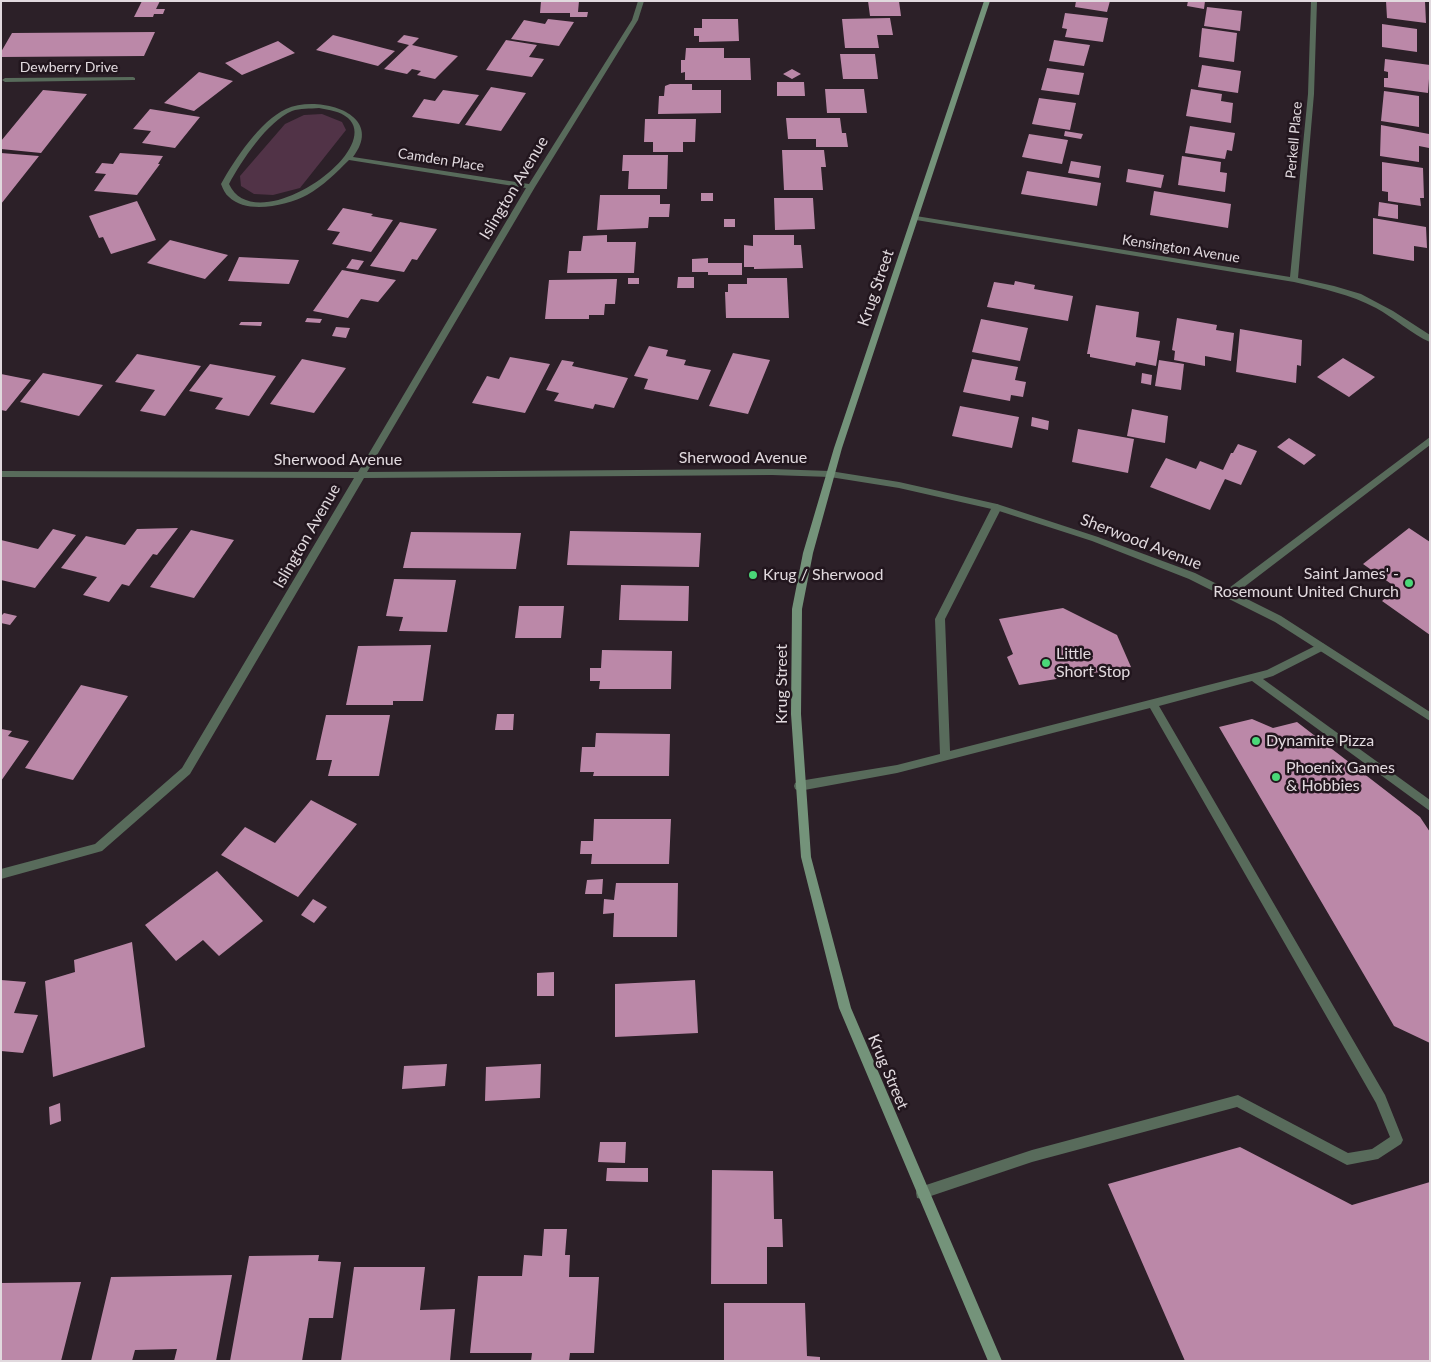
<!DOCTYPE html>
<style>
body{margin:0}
#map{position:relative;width:1431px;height:1362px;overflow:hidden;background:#2c2028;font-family:Lato,sans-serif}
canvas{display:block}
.frame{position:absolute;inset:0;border:2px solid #e1d9de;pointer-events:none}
</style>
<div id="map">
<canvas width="1431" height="1362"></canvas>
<div class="frame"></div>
</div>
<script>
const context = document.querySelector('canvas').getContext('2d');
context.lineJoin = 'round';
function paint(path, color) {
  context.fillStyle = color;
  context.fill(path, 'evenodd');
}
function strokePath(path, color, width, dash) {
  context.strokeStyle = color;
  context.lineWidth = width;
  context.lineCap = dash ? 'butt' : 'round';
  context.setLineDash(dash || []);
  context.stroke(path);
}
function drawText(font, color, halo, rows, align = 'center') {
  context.font = font + ' Lato,sans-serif';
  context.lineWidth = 5;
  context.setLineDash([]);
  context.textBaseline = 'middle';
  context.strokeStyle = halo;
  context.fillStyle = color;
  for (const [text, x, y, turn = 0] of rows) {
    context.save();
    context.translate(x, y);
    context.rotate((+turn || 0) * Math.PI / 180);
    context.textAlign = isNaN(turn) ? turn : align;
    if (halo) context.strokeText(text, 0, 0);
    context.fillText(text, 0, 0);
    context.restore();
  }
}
const green = new Path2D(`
 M 322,114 L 342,122 L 346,130 L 300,188 L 273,195 L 254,194 L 241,186 L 240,176 L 285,124 L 304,115 Z`);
const building = new Path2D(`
 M 142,1 L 160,1 L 156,9 L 165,9 L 163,14 L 154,14 L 153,17 L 134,17 Z
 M 541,1 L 579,1 L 578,12 L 588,12 L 587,17 L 570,17 L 570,13 L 540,13 Z
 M 868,1 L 899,1 L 901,16 L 870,16 Z
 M 1076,1 L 1110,1 L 1107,12 L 1075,7 Z
 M 1188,1 L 1205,1 L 1204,9 L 1187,6 Z
 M 1386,1 L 1425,1 L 1426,23 L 1387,18 Z
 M 1207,7 L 1242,11 L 1240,31 L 1204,26 Z
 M 1065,13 L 1108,18 L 1103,42 L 1065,37 L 1067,29 L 1062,28 Z
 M 890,18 L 893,35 L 877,35 L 879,48 L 845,48 L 842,19 Z
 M 548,19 L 574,22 L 559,46 L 511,39 L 524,20 L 545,24 Z
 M 702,19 L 738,19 L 739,41 L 699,42 L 699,36 L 694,36 L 694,28 L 702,28 Z
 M 1382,24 L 1417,29 L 1417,52 L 1382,47 Z
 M 1202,28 L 1237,33 L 1234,62 L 1199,57 Z
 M 155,32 L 144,56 L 1,57 L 1,52 L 12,33 Z
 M 333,35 L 395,51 L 378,66 L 316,50 Z
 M 404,35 L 419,38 L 412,45 L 458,56 L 435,79 L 417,75 L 421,71 L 412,69 L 407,74 L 384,69 L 409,45 L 397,42 Z
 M 506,40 L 537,45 L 529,57 L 544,59 L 532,77 L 486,70 Z
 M 1054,40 L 1090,45 L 1084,66 L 1049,61 Z
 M 278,41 L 295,53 L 242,75 L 225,63 Z
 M 686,48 L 724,48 L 724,58 L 750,58 L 751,80 L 685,80 L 685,72 L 681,73 L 681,60 L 685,60 Z
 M 840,54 L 875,54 L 878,79 L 843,79 Z
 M 1385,59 L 1430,65 L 1428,93 L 1384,87 L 1384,78 L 1388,78 L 1388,72 L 1384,71 Z
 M 1202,65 L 1241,71 L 1238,93 L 1198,87 Z
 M 1047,68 L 1084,73 L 1079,95 L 1041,90 Z
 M 792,69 L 801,74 L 792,79 L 783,74 Z
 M 199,72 L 233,81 L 194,111 L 164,103 Z
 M 777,82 L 804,82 L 805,96 L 777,96 Z
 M 670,84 L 692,84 L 692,90 L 721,90 L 721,113 L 658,114 L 659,96 L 664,96 L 665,86 Z
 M 491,87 L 526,93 L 501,131 L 465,125 Z
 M 825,89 L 864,89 L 867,113 L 827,113 Z
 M 1191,89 L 1222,94 L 1221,101 L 1233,103 L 1231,123 L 1186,116 Z
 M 43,90 L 87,94 L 41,153 L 1,149 L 1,141 Z
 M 443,90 L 479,95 L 459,124 L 412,117 L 424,99 L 435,101 Z
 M 1384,91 L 1419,96 L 1419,127 L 1381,121 Z
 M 1039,98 L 1076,103 L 1070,130 L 1032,124 Z
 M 150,109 L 200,117 L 175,148 L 142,143 L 151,131 L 133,129 Z
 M 786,118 L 840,118 L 842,133 L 846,133 L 848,147 L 816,147 L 816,139 L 788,139 Z
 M 645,119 L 696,119 L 695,142 L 683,142 L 683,152 L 653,152 L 653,142 L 644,142 Z
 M 1381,125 L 1429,134 L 1429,148 L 1419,146 L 1419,162 L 1380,156 Z
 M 1190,126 L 1235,133 L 1232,151 L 1227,150 L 1225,159 L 1185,153 Z
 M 1065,131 L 1083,134 L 1081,139 L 1064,136 Z
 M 1029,134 L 1068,140 L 1062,164 L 1022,157 Z
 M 782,150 L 824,150 L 826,167 L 821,167 L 823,190 L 784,190 Z
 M 1,153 L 39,156 L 1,204 Z
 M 120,153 L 163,156 L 158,164 L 160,164 L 137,195 L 94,191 L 106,174 L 95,173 L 102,163 L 113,164 Z
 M 623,155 L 668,155 L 667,189 L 628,189 L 629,171 L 622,171 Z
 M 1182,156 L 1221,162 L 1220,172 L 1227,173 L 1225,192 L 1178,185 Z
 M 1071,161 L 1101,166 L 1099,178 L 1068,173 Z
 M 1382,162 L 1423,168 L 1424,198 L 1420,198 L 1421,206 L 1388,201 L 1388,192 L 1382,191 Z
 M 1128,169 L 1164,175 L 1161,188 L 1126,182 Z
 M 1027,171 L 1101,183 L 1097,206 L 1021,194 Z
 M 1154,191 L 1231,204 L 1228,228 L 1150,215 Z
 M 701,193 L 713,193 L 713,201 L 701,201 Z
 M 600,195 L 660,195 L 660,204 L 670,204 L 669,217 L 649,217 L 648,228 L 597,230 Z
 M 774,198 L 813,198 L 815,229 L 775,230 Z
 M 137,201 L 156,240 L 111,254 L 103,237 L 99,238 L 89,216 Z
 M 1379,202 L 1398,205 L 1398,219 L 1378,216 Z
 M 343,208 L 373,214 L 371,216 L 393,220 L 371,252 L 332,244 L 340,232 L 327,230 Z
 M 1373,218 L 1426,227 L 1427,248 L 1414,246 L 1414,261 L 1373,254 Z
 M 724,219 L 735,219 L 735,227 L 724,227 Z
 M 400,222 L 437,229 L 417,260 L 412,259 L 404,272 L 370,266 Z
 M 607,235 L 607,242 L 636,242 L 634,273 L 567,273 L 569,251 L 581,251 L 583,236 Z
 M 753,235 L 794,235 L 794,245 L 801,245 L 803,268 L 754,269 L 754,267 L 744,267 L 744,245 L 753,246 Z
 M 170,240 L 228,255 L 205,279 L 147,263 Z
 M 239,257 L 299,260 L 289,284 L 228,281 Z
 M 708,258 L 708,263 L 742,263 L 742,275 L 708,275 L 708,272 L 692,272 L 692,259 Z
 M 352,259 L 364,261 L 358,270 L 346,268 Z
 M 342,270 L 396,280 L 378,302 L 361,299 L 348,318 L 313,311 Z
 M 678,277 L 694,277 L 694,288 L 677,288 Z
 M 628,278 L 639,278 L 639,284 L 628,284 Z
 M 747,278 L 787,278 L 789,318 L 726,318 L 725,292 L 728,292 L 728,284 L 747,284 Z
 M 617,279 L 615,304 L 605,304 L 604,315 L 589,315 L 589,319 L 545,319 L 549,280 Z
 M 1015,281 L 1035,285 L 1034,289 L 1073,296 L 1068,321 L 987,307 L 994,282 L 1014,285 Z
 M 1096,305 L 1139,312 L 1136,337 L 1160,341 L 1156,366 L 1136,362 L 1135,366 L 1090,357 L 1090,354 L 1087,354 Z
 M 307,318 L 322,319 L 320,323 L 305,322 Z
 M 1177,318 L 1217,325 L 1216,330 L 1234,333 L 1231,361 L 1205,356 L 1205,366 L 1174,360 L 1175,351 L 1172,350 Z
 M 981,319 L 1028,328 L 1020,361 L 972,352 Z
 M 241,322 L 262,322 L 261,326 L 239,325 Z
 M 336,327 L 350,328 L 346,338 L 332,336 Z
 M 1240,329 L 1302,340 L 1301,366 L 1297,365 L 1296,383 L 1236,372 Z
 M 649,346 L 668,350 L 666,356 L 686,360 L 684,365 L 711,370 L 698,400 L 644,389 L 648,379 L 634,376 Z
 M 733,353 L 770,360 L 748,414 L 709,406 Z
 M 137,354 L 201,366 L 165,416 L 140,411 L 155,390 L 115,382 Z
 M 510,357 L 550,364 L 525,413 L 472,403 L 487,376 L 499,379 Z
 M 1343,358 L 1375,377 L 1349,397 L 1317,377 Z
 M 302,359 L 346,368 L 314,413 L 270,404 Z
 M 972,359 L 1018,367 L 1015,380 L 1026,382 L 1023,397 L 1011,395 L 1010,401 L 963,392 Z
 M 562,360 L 574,362 L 572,366 L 628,378 L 614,408 L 595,404 L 593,409 L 554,401 L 559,393 L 546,390 Z
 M 1159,360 L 1184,364 L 1181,390 L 1155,386 Z
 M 210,364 L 276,376 L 249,416 L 215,409 L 223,398 L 189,391 Z
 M 43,373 L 103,385 L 79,416 L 20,402 Z
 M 1142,373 L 1152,375 L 1151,385 L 1141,383 Z
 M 1,374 L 31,380 L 6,411 L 1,410 Z
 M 960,406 L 1019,417 L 1012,448 L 952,436 Z
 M 1132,409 L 1168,416 L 1165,443 L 1127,436 Z
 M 1032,417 L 1049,421 L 1048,430 L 1031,426 Z
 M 1078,429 L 1134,439 L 1128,473 L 1072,462 Z
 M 1289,438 L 1316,455 L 1304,465 L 1277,447 Z
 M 1238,444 L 1257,451 L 1241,485 L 1225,479 L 1210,510 L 1150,487 L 1166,458 L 1196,469 L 1200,461 L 1223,470 L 1231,453 L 1233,453 Z
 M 178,528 L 157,555 L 153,554 L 129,586 L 122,584 L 109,602 L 83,595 L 97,577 L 61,568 L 86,536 L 125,545 L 137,529 Z
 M 1409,528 L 1430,542 L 1430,635 L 1382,601 L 1397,588 L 1363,564 Z
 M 53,529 L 76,535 L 35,588 L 1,580 L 1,540 L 38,549 Z
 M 191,530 L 234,540 L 194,598 L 150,587 Z
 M 570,531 L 701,533 L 699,567 L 567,565 Z
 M 411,532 L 521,533 L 516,569 L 403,568 Z
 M 394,579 L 456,580 L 447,632 L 399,631 L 403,617 L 386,616 Z
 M 621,585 L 689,586 L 688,621 L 619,620 Z
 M 519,606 L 564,606 L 561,638 L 515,638 Z
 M 1063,608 L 1117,635 L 1131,667 L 1019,685 L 1007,657 L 1013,654 L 999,619 Z
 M 4,613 L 17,616 L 10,625 L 1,623 L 1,616 Z
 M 431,645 L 423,701 L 393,701 L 393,705 L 346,705 L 358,646 Z
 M 602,650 L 672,651 L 671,689 L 599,689 L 600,681 L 590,681 L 590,668 L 601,668 Z
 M 81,685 L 128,696 L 73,780 L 25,768 Z
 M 497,714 L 514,714 L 513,730 L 495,730 Z
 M 326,715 L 390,715 L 379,776 L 328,776 L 332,760 L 316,760 Z
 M 1252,719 L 1273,728 L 1297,722 L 1420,817 L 1430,832 L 1430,1043 L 1394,1026 L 1219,727 Z
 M 1,729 L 12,731 L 8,736 L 29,741 L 1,781 Z
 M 596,733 L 670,734 L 669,776 L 593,776 L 594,772 L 580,772 L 582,747 L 595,747 Z
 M 311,800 L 357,824 L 298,897 L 221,855 L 245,827 L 275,843 Z
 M 594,819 L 671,819 L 669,864 L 591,864 L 592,854 L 580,854 L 581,841 L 593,841 Z
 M 217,871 L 263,921 L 219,956 L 203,940 L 176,961 L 145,925 Z
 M 603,879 L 602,894 L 585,894 L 587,880 Z
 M 616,883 L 678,883 L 677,937 L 613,937 L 614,913 L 603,914 L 604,899 L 614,900 Z
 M 313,899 L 327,907 L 314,923 L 301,915 Z
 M 132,942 L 145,1047 L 53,1077 L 45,981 L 75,972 L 74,960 Z
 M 554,972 L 554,996 L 537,996 L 537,973 Z
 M 1,980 L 26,982 L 14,1013 L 38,1015 L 23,1053 L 1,1051 Z
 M 695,980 L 698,1033 L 615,1037 L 615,984 Z
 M 447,1064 L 445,1086 L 402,1089 L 404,1066 Z
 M 541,1064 L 540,1098 L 485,1101 L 486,1067 Z
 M 60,1103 L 61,1121 L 50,1125 L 49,1107 Z
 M 600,1142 L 626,1142 L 625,1163 L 598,1162 Z
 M 1240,1147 L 1352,1205 L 1430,1182 L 1430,1361 L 1185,1361 L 1108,1184 Z
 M 607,1168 L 648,1168 L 648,1182 L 606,1181 Z
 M 712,1170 L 773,1171 L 774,1219 L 782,1219 L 783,1247 L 767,1247 L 767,1284 L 711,1284 Z
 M 544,1229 L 567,1229 L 565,1255 L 570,1255 L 569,1277 L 599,1277 L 594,1353 L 570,1353 L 569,1361 L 531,1361 L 532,1353 L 470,1353 L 478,1276 L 522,1276 L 524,1255 L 542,1256 Z
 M 319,1255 L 318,1261 L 341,1262 L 333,1318 L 309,1318 L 302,1361 L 230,1361 L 249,1256 Z
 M 354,1267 L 425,1267 L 420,1310 L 455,1309 L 450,1361 L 341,1361 Z
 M 232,1275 L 216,1361 L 174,1361 L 177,1349 L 135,1350 L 132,1361 L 91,1361 L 111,1277 Z
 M 81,1282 L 61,1361 L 1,1361 L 1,1283 Z
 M 724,1303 L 805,1303 L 807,1356 L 820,1357 L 820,1361 L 724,1361 Z`);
const lane = new Path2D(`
 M 1430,437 L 1430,445 L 1231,597 L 1225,597 L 1223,594 L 1225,591 Z
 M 997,504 L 1002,507 L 945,619 L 950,751 L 1267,670 L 1321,643 L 1324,644 L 1326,647 L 1324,650 L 1273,676 L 1263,679 L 1430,800 L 1430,811 L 1252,681 L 1159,706 L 1385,1095 L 1403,1140 L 1401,1144 L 1378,1159 L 1347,1165 L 1237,1107 L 1032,1162 L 922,1199 L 917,1198 L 916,1193 L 917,1188 L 1032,1150 L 1238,1095 L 1348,1153 L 1372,1149 L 1390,1137 L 1376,1103 L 1150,708 L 897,773 L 799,791 L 795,789 L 794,786 L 795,783 L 799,781 L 897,765 L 940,754 L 935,619 L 992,507 Z`);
const street = new Path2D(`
 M 638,1 L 644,1 L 638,20 L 535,187 L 367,472 L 772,469 L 830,471 L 899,482 L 997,504 L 1098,537 L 1195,573 L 1281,616 L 1430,712 L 1430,721 L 1275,622 L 1189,579 L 1092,541 L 996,510 L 899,488 L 830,477 L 772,475 L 364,478 L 190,774 L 102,851 L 1,879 L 1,869 L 95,844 L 182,768 L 354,478 L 1,477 L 1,471 L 358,472 L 526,188 L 349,160 C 336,173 323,186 307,195 C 288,205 247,215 229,197 C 225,194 223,189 221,184 C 235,159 260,121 286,109 C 317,94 387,113 353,157 L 529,184 L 632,20 ZM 319,108 C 329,110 340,111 348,118 C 385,151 255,241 229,184 C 242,160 267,122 292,111 C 300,108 310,109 319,108 Z
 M 1311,1 L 1317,1 L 1314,94 L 1298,278 L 1334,286 L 1361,294 L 1393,311 L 1430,335 L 1430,342 C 1413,335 1393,317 1376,308 C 1350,294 1323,289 1294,282 L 916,220 L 912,218 L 916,216 L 1290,277 L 1308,94 Z
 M 133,77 L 135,78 L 135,80 L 5,82 L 2,80 L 5,78 Z`);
const secondary = new Path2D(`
 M 984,1 L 990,1 L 842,448 L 813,553 L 802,609 L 801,714 L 811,857 L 851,1008 L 1002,1361 L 988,1361 L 839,1008 L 801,857 L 791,714 L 792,609 L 803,553 L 834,448 Z`);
const markers = [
 [753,575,5,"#4ad778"],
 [1409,583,5,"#4ad778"],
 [1046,663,5,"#4ad778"],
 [1256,741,5,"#4ad778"],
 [1276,777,5,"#4ad778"]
];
const farStreetnames = [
 ["Dewberry Drive",69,67],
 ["Perkell Place",1294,140,-85],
 ["Camden Place",441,160,9],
 ["Kensington Avenue",1181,249,9]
];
const streetNames = [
 ["Islington Avenue",514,188,-59],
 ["Krug Street",876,288,-71],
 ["Sherwood Avenue",743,458],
 ["Sherwood Avenue",338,460],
 ["Islington Avenue",307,536,-60],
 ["Sherwood Avenue",1141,542,21],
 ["Krug Street",782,684,-90],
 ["Krug Street",888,1072,67]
];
const poiNames = [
 ["Saint James' -",1399,574,"right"],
 ["Rosemount United Church",1399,592,"right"],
 ["Krug / Sherwood",763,575],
 ["Little",1056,654],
 ["Short Stop",1056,672],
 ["Dynamite Pizza",1266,741],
 ["Phoenix Games",1286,768],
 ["& Hobbies",1286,786]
];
paint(green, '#513347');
paint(building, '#bb88a8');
paint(lane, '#586b5b');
paint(street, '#586b5b');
paint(secondary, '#74937a');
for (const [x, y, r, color] of markers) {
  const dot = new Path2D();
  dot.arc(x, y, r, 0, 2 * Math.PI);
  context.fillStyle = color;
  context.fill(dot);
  strokePath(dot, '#22161e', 2);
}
drawText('14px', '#e1d9de', '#22161e', farStreetnames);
drawText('16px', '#e1d9de', '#22161e', streetNames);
drawText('16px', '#e1d9de', '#22161e', poiNames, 'left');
</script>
